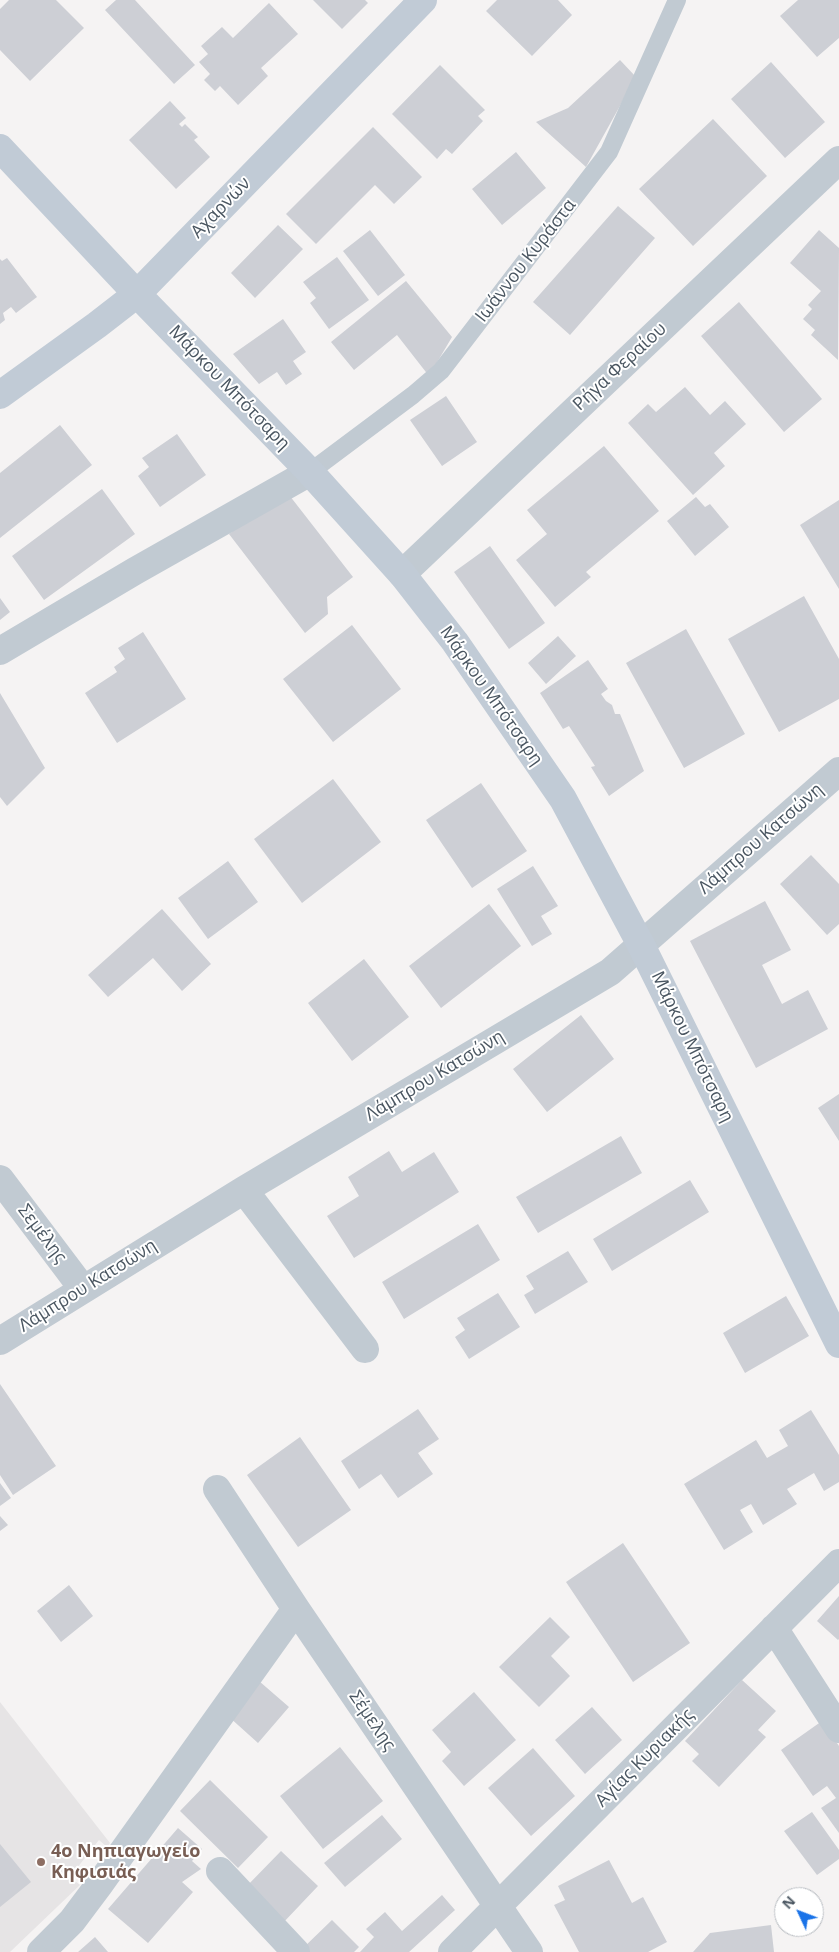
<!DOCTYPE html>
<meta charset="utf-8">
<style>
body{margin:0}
#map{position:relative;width:839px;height:1952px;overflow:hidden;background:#f5f3f3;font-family:"Open Sans",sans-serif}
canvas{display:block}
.north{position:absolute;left:774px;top:1887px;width:50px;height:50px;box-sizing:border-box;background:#fff;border:1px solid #b7bbc0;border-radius:50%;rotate:313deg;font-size:14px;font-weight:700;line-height:20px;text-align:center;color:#4a5661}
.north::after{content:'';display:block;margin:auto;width:18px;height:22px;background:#1a73e8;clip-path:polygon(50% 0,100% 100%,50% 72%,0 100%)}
</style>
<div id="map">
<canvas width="839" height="1952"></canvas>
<div class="north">N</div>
</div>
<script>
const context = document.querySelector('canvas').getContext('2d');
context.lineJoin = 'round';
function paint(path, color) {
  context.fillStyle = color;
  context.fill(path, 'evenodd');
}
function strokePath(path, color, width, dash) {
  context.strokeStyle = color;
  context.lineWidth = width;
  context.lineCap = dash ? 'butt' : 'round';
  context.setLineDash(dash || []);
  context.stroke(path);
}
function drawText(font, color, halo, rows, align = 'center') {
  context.font = font + ' "Open Sans",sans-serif';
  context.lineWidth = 4;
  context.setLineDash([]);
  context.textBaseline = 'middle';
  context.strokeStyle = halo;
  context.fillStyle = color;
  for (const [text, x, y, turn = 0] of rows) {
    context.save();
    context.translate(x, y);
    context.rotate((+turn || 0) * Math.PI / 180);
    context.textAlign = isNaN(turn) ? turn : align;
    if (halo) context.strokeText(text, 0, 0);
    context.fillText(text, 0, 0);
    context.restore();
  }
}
const education = new Path2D(`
 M 0,1702 L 110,1843 L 107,1847 L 99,1840 L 70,1877 L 80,1885 L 10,1952 L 0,1952 Z`);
const building = new Path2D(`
 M 9,0 L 56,0 L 84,28 L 30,81 L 0,50 L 0,9 Z
 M 116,0 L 135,0 L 195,65 L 174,84 L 105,10 Z
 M 313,0 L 365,0 L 368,3 L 342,29 Z
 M 497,0 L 558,0 L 572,15 L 532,56 L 486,11 Z
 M 798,0 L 839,0 L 839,38 L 817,57 L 780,16 Z
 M 269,3 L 298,34 L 261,68 L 268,76 L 238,105 L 220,86 L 215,91 L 204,80 L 210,74 L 199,62 L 208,54 L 201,46 L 222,27 L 233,38 Z
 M 620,60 L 636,77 L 586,167 L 536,122 L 568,108 Z
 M 771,62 L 825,122 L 785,158 L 731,99 Z
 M 440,65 L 485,110 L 478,116 L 483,121 L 452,154 L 446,149 L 437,159 L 392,114 Z
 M 170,101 L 186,118 L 179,124 L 182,127 L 185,124 L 198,137 L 194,140 L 210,157 L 176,189 L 129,140 Z
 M 713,119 L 767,176 L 693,246 L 639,189 Z
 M 373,127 L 422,177 L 394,204 L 375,185 L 316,244 L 286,214 Z
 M 516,152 L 546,188 L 502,225 L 472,189 Z
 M 618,206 L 655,238 L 570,335 L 533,302 Z
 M 278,225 L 303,249 L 255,298 L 231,273 Z
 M 370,230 L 405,275 L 378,296 L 343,251 Z
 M 819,230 L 839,248 L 838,360 L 811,335 L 815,330 L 803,319 L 812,309 L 808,305 L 821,291 L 790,263 Z
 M 337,257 L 369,300 L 329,329 L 310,303 L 316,298 L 303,282 Z
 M 7,258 L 37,297 L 16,313 L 11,307 L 3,313 L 5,320 L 0,324 L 0,259 L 2,261 Z
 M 406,281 L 452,337 L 429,376 L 397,335 L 354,370 L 331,342 Z
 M 739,302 L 822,399 L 784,432 L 701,336 Z
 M 283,319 L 306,352 L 293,361 L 302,374 L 286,385 L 277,372 L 259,384 L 233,354 Z
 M 685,387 L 710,415 L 725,401 L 746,424 L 714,453 L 725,466 L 693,495 L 628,423 L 648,404 L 656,412 Z
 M 446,396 L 477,442 L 442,466 L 410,420 Z
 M 60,425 L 92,465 L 0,538 L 0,473 Z
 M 177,434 L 206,475 L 160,507 L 138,476 L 149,467 L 142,458 Z
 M 604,446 L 659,511 L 586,572 L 591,577 L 555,607 L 516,560 L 547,534 L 527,510 Z
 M 102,489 L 135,534 L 44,600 L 12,556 Z
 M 286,491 L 353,577 L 327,597 L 328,614 L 305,633 L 229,534 Z
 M 696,497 L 705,507 L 710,504 L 729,527 L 695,556 L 667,521 Z
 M 839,500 L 839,589 L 800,525 Z
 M 490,546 L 545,623 L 509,649 L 454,572 Z
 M 804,596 L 839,659 L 839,699 L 779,732 L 728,639 Z
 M 0,598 L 10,612 L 0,620 Z
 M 352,625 L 401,689 L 333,742 L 283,679 Z
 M 686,629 L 745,734 L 684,768 L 626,663 Z
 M 143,632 L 186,699 L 117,743 L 85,693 L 117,672 L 114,667 L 125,659 L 118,648 Z
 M 558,636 L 576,656 L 546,684 L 528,663 Z
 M 588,660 L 608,689 L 601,694 L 606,701 L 612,705 L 615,714 L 620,714 L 644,771 L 609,796 L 591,767 L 595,766 L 569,726 L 563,729 L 540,693 Z
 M 0,693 L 45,768 L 7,806 L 0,797 Z
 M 333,779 L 381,842 L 302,903 L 254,839 Z
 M 481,783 L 527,851 L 472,888 L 426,820 Z
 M 811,855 L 839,884 L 839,924 L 827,935 L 780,884 Z
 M 228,861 L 258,902 L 208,939 L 178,898 Z
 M 533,866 L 558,906 L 541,916 L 552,934 L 532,946 L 497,889 Z
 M 765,901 L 791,950 L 762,965 L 782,1004 L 808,990 L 828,1029 L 756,1068 L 690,941 Z
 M 489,904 L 521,946 L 441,1008 L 409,966 Z
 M 162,909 L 211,964 L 182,991 L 153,958 L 108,997 L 88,975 Z
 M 364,959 L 409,1017 L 352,1061 L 308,1003 Z
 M 581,1015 L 614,1059 L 547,1112 L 513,1069 Z
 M 839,1094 L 839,1141 L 818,1108 Z
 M 621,1136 L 642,1173 L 538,1233 L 516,1197 Z
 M 389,1151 L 402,1172 L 434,1152 L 459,1192 L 354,1258 L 327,1216 L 359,1196 L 348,1177 Z
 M 690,1180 L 709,1212 L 612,1271 L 593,1239 Z
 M 478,1224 L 500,1260 L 404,1319 L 382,1282 Z
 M 568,1251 L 588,1282 L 535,1314 L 524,1295 L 534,1289 L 526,1276 Z
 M 498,1293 L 520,1327 L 469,1359 L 455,1337 L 465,1330 L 457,1318 Z
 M 786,1296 L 809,1336 L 745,1373 L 723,1333 Z
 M 0,1384 L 56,1466 L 13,1495 L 0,1475 Z
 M 418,1409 L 439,1439 L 418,1453 L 433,1474 L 398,1498 L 381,1474 L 359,1489 L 341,1461 Z
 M 811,1410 L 839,1455 L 839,1482 L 824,1491 L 814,1473 L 787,1489 L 797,1504 L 763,1525 L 751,1504 L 740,1510 L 753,1532 L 724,1550 L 684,1484 L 756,1440 L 767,1458 L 788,1446 L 779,1430 Z
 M 300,1437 L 351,1510 L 298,1547 L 247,1475 Z
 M 0,1483 L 11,1498 L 0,1506 Z
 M 0,1516 L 8,1525 L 0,1531 Z
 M 623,1543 L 690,1643 L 633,1682 L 566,1582 Z
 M 69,1585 L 93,1616 L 61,1642 L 37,1611 Z
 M 839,1596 L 839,1639 L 838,1640 L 817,1621 Z
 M 550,1617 L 570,1637 L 551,1656 L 570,1676 L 539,1707 L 499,1667 Z
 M 742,1680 L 776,1711 L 758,1730 L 766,1737 L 719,1787 L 692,1761 L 699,1754 L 685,1741 Z
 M 259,1681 L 289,1707 L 258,1743 L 228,1716 Z
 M 474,1692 L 516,1740 L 464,1786 L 442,1761 L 451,1752 L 432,1730 Z
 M 592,1707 L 622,1740 L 585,1774 L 555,1740 Z
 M 822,1721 L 839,1746 L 839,1833 L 821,1808 L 836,1798 L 827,1786 L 813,1796 L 781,1750 Z
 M 340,1747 L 383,1801 L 323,1849 L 280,1796 Z
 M 533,1748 L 575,1796 L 531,1836 L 488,1788 Z
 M 210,1780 L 268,1837 L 238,1868 L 180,1811 Z
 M 812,1812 L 839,1850 L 839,1859 L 817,1875 L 784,1831 Z
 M 382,1815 L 402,1839 L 345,1887 L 324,1863 Z
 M 178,1828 L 202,1849 L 192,1861 L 201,1869 L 182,1882 L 193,1892 L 148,1943 L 108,1909 Z
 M 0,1844 L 31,1882 L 0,1907 Z
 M 281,1851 L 318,1886 L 282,1924 L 244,1889 Z
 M 609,1860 L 632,1903 L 643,1897 L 667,1942 L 648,1952 L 579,1952 L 554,1905 L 565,1900 L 558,1886 Z
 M 442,1895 L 455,1910 L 409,1952 L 360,1952 L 374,1937 L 366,1929 L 385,1912 L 402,1931 Z
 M 332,1920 L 359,1947 L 354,1952 L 302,1952 L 301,1950 Z
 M 771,1925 L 774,1952 L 693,1952 L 710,1933 Z
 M 95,1937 L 108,1952 L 78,1952 Z`);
const lane = new Path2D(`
 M 310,472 L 413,395 L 441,371 L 471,332 L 609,152 L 677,0`);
const street = new Path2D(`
 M 402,574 L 839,160
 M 0,651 L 135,571 L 310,472
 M 0,1179 L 83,1289
 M 244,1190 L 365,1349
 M 0,1341 L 244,1190 L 610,972 L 839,771
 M 217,1489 L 296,1609 L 529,1952
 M 774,1628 L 839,1729
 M 220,1871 L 296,1952
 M 41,1952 L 72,1921 L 99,1885 L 296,1609
 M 452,1952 L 839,1563`);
const secondary = new Path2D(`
 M 0,148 L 137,294 L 310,472 L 402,574 L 455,642 L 563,799 L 641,945 L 839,1344
 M 0,395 L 97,325 L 137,294 L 423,0`);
const markers = [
 [41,1862,5,"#8d6e63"]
];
const streetNames = [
 ["Αχαρνών",221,208,-46],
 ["Ιωάννου Κυράστα",526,261,-52],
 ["Ρήγα Φεραίου",620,367,-43],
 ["Μάρκου Μπότσαρη",229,388,46],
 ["Μάρκου Μπότσαρη",491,696,55],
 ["Λάμπρου Κατσώνη",761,839,-41],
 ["Μάρκου Μπότσαρη",692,1047,64],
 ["Λάμπρου Κατσώνη",435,1076,-31],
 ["Σεμέλης",42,1234,53],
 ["Λάμπρου Κατσώνη",88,1286,-32],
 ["Σέμελης",372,1721,56],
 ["Αγίας Κυριακής",645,1758,-45]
];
const educationNames = [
 ["4ο Νηπιαγωγείο",51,1852],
 ["Κηφισιάς",51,1873]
];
paint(education, '#e6e4e5');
paint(building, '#cdcfd5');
strokePath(lane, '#c1cad2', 18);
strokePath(street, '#c1cad2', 28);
strokePath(secondary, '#c1cbd6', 28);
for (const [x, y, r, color] of markers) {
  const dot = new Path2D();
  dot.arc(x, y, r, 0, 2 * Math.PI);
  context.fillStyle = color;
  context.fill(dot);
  strokePath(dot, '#fff', 2);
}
drawText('18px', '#4a5661', '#fff', streetNames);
drawText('bold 18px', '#785e54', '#fff', educationNames, 'left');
</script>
